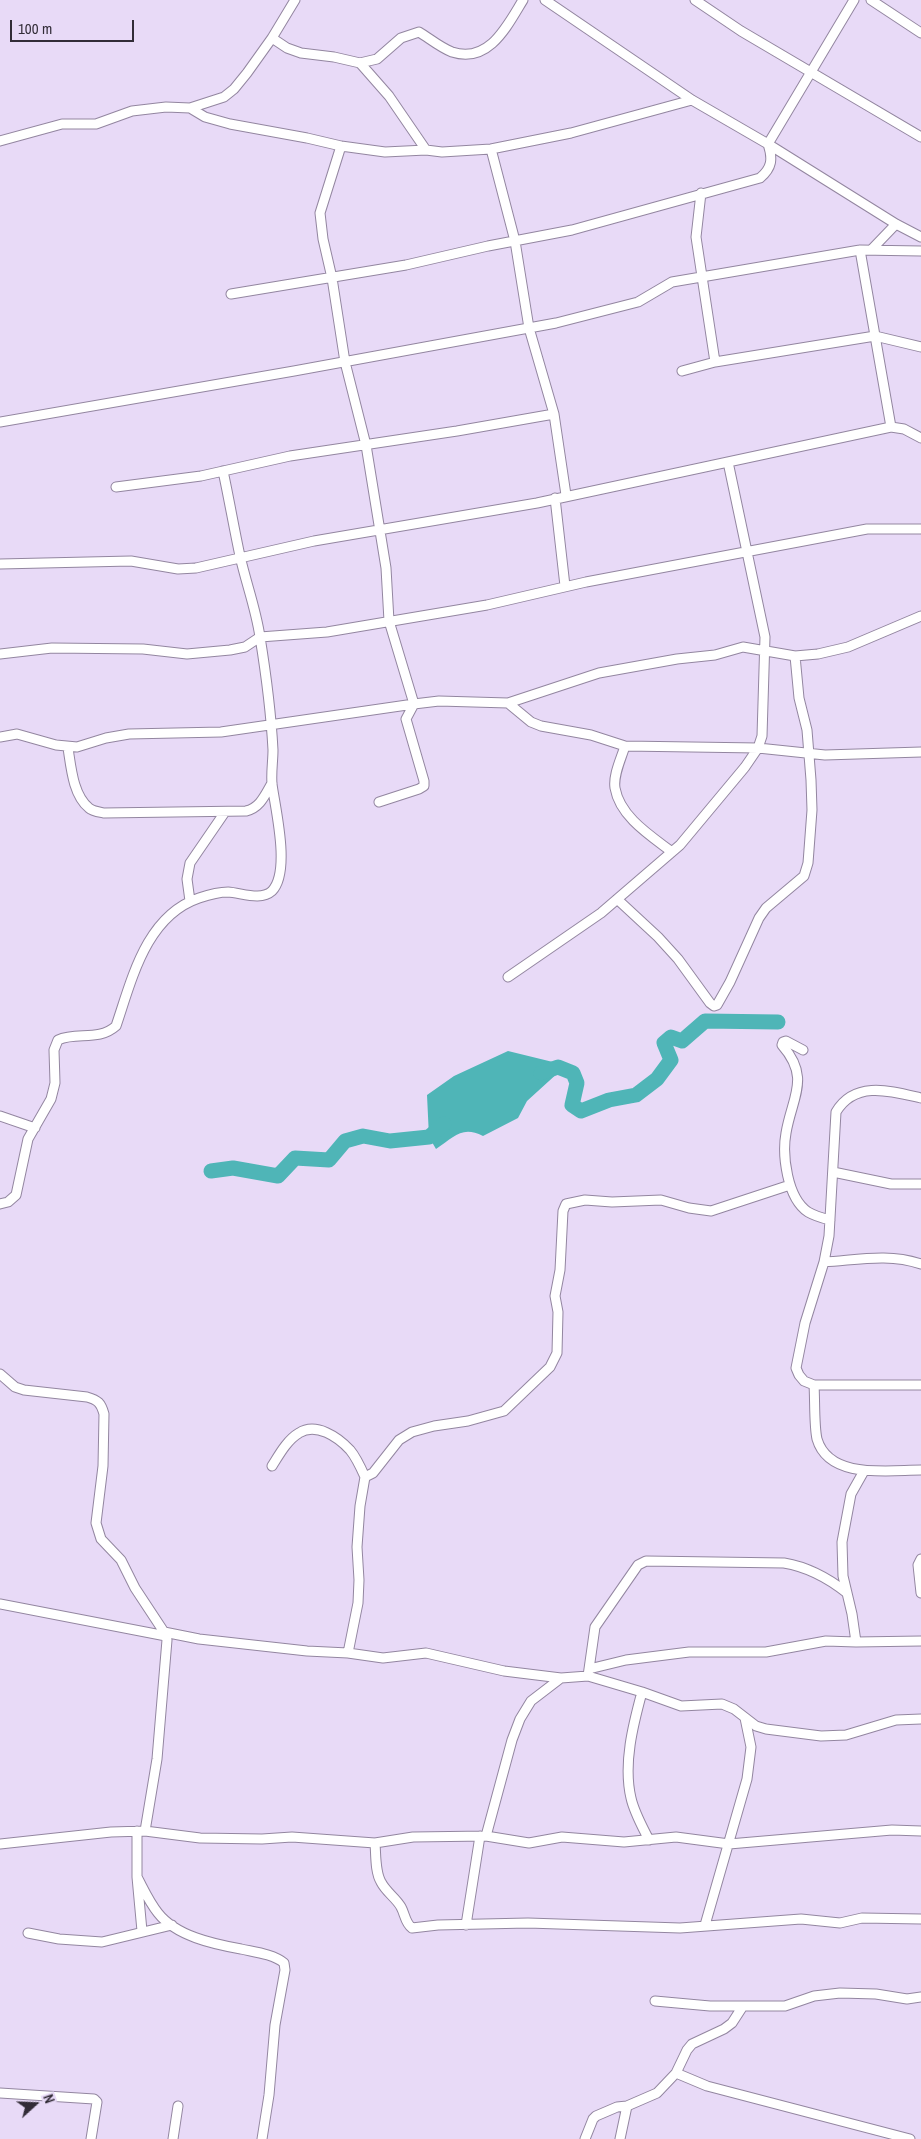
<!DOCTYPE html>
<style>
body{margin:0}
#map{position:relative;width:921px;height:2139px;overflow:hidden;background:#e8daf7;font-family:"Archivo Narrow",sans-serif}
canvas{display:block}
.north{position:absolute;left:10px;top:2079px;width:50px;height:50px;-webkit-text-stroke:4px #e8daf7;paint-order:stroke;rotate:70deg;font-size:14px;font-weight:700;line-height:20px;text-align:center;color:#322c37}
.north::after{content:'';display:block;margin:auto;width:18px;height:22px;background:#322c37;clip-path:polygon(50% 0,100% 100%,50% 72%,0 100%)}
.scale{position:absolute;left:10px;top:20px;width:124px;height:22px;box-sizing:border-box;border:2px solid #322c37;border-top:0;padding-left:6px;font-size:15px;line-height:18px;white-space:nowrap;color:#322c37;-webkit-text-stroke:4px #e8daf7;paint-order:stroke}
</style>
<div id="map">
<canvas width="921" height="2139"></canvas>
<div class="north">N</div>
<div class="scale">100 m</div>
</div>
<script>
const context = document.querySelector('canvas').getContext('2d');
context.lineJoin = 'round';
function paint(path, color) {
  context.fillStyle = color;
  context.fill(path, 'evenodd');
}
function strokePath(path, color, width, dash) {
  context.strokeStyle = color;
  context.lineWidth = width;
  context.lineCap = dash ? 'butt' : 'round';
  context.setLineDash(dash || []);
  context.stroke(path);
}
const water = new Path2D(`
 M 508,1051 L 561,1064 L 560,1071 L 527,1101 L 518,1118 L 483,1136 C 462,1125 454,1137 436,1149 L 429,1137 L 427,1095 L 454,1076 Z`);
const river = new Path2D(`
 M 541,1073 L 558,1067 L 573,1073 L 577,1083 L 572,1105 L 581,1111 L 609,1100 L 636,1095 L 657,1079 L 671,1060 L 664,1043 L 671,1037 L 682,1041 L 705,1021 L 778,1022
 M 211,1171 L 233,1168 L 278,1176 L 295,1158 L 329,1160 L 345,1141 L 363,1136 L 390,1141 L 429,1137 L 444,1124`);
const minor = new Path2D(`
 M 545,0 L 692,100 L 768,144 L 896,224 L 921,237
 M 695,0 L 741,31 L 921,137
 M 871,0 L 921,33
 M 272,38 L 287,48 L 301,53 L 334,57 L 360,63 L 377,59 L 401,38 L 419,32 C 429,38 441,48 452,52 C 489,64 507,26 523,0
 M 360,63 L 389,96 L 426,150
 M 190,108 L 205,117 L 230,124 L 307,138 L 341,146 L 385,152 L 426,150 L 442,152 L 491,149 L 571,133 L 692,100
 M 0,141 L 62,124 L 96,124 L 132,111 L 166,107 L 190,108 L 224,97 L 234,89 L 247,73 L 272,38 L 295,0
 M 341,146 L 320,213 L 323,239 L 332,278 L 345,362 L 366,445 L 386,568 L 389,621 L 414,704 L 406,719 L 424,781 L 424,786 L 419,789 L 379,802
 M 491,149 L 515,241 L 529,328 L 554,414 L 566,495
 M 701,193 L 696,237 L 715,362
 M 860,250 L 891,427
 M 871,250 L 896,224
 M 231,294 L 406,265 L 488,246 L 572,230 L 760,178 C 772,168 773,159 768,144 L 854,0
 M 682,371 L 715,362 L 875,336 L 921,347
 M 0,422 L 294,371 L 556,323 L 638,302 L 672,282 L 860,250 L 921,251
 M 116,487 L 201,476 L 290,456 L 457,431 L 554,414
 M 555,498 L 565,586
 M 0,564 L 131,561 L 178,569 L 196,568 L 314,541 L 537,503 L 891,427 L 904,429 L 921,438
 M 0,654 L 52,648 L 143,649 L 187,654 L 230,650 L 245,647 L 260,637 L 327,632 L 487,605 L 586,582 L 867,529 L 921,529
 M 508,703 L 531,722 L 541,726 L 591,735 L 625,746 L 758,748 L 825,755 L 921,752
 M 0,737 L 17,734 L 56,745 L 77,747 L 106,738 L 129,734 L 221,732 L 414,704 L 439,701 L 508,703 L 599,673 L 677,659 L 715,655 L 743,647 L 795,656 L 818,654 L 848,647 L 921,616
 M 625,746 C 621,759 613,775 615,788 C 620,817 651,836 672,852
 M 68,748 C 71,767 73,795 89,808 C 92,811 99,812 104,813 L 246,811 C 260,808 265,795 272,783
 M 617,899 L 658,937 L 678,959 L 710,1003 L 714,1006 L 717,1005 L 730,982 L 759,918 L 766,908 L 804,876 L 808,863 L 812,810 L 811,780 L 807,730 L 799,698 L 795,656
 M 190,901 L 187,879 L 190,863 L 225,812
 M 508,977 L 601,913 L 680,845 L 745,767 L 758,748 L 762,736 L 765,637 L 728,462
 M 803,1050 L 786,1041 L 783,1042 L 782,1045 C 811,1078 792,1097 786,1133 C 782,1155 787,1198 808,1212 C 815,1216 822,1218 830,1220
 M 921,1098 C 891,1091 855,1080 836,1112 L 829,1236 L 824,1262 L 805,1323 L 796,1368 L 799,1375 L 804,1381 L 814,1385 L 921,1385
 M 0,1116 L 35,1128
 M 833,1172 L 891,1184 L 921,1184
 M 0,1204 L 8,1202 L 16,1195 L 28,1139 L 51,1099 L 55,1083 L 54,1050 L 58,1040 C 77,1031 98,1042 116,1026 C 132,979 146,916 199,898 C 208,895 218,892 228,892 C 242,893 261,901 272,891 C 291,871 275,808 272,784 C 271,772 273,761 273,750 C 271,712 266,674 260,637 C 256,609 246,583 240,556 C 234,528 229,499 223,471
 M 824,1262 C 858,1260 888,1253 921,1264
 M 0,1374 L 15,1387 L 24,1390 L 87,1397 C 98,1400 101,1403 104,1414 L 103,1466 L 96,1523 L 101,1539 L 121,1560 L 135,1588 L 164,1632 L 167,1640 L 157,1759 L 145,1831
 M 814,1385 C 815,1399 814,1426 817,1439 C 829,1480 889,1470 921,1470
 M 272,1466 C 279,1455 287,1440 299,1433 C 316,1422 338,1437 350,1450 C 356,1457 361,1468 365,1477 L 360,1506 L 357,1547 L 359,1580 L 358,1603 L 348,1653
 M 365,1477 L 373,1473 L 399,1440 L 412,1432 L 434,1426 L 468,1421 L 504,1411 L 550,1367 L 557,1353 L 558,1312 L 555,1296 L 560,1270 L 563,1211 L 566,1204 L 585,1200 L 612,1202 L 661,1200 L 689,1208 L 711,1211 L 790,1185
 M 921,1559 L 918,1565 L 921,1593
 M 0,1604 L 166,1636
 M 164,1632 L 199,1639 L 307,1651 L 348,1653 L 383,1658 L 426,1653 L 504,1671 L 561,1678
 M 856,1642 L 852,1614 L 843,1576 L 842,1542 L 851,1494 L 864,1471
 M 589,1669 L 626,1660 L 689,1652 L 766,1652 L 826,1641 L 856,1642 L 921,1641
 M 588,1676 L 595,1627 L 638,1565 L 646,1561 L 784,1563 C 808,1567 827,1577 847,1593
 M 642,1692 C 633,1725 623,1764 631,1798 C 634,1812 642,1826 649,1840
 M 137,1831 L 137,1877 L 142,1931
 M 486,1836 L 512,1740 L 520,1719 L 531,1701 L 561,1678 L 588,1676 L 642,1692 L 681,1706 L 722,1704 L 734,1709 L 756,1726 L 766,1729 L 821,1736 L 846,1735 L 896,1720 L 921,1719
 M 375,1843 C 376,1855 375,1872 381,1882 C 386,1892 396,1898 401,1907 C 405,1914 405,1923 412,1928 L 438,1925 L 528,1923 L 680,1928 L 801,1919 L 840,1923 L 862,1918 L 921,1919
 M 0,1844 L 111,1832 L 145,1831 L 200,1838 L 262,1839 L 292,1837 L 375,1843 L 413,1837 L 486,1836 L 529,1843 L 562,1837 L 624,1842 L 676,1837 L 729,1844 L 892,1830 L 921,1831
 M 137,1877 C 143,1888 149,1902 158,1913 C 176,1936 213,1944 241,1949 C 254,1952 273,1954 284,1963 L 285,1970 L 275,2025 L 269,2095 L 262,2139
 M 466,1925 L 480,1836
 M 705,1925 L 747,1779 L 751,1747 L 745,1718
 M 28,1933 L 59,1939 L 102,1942 L 172,1925
 M 655,2001 L 710,2006 L 785,2006 L 814,1996 L 840,1993 L 876,1994 L 907,1999 L 921,1997
 M 676,2073 L 707,2086 L 910,2139
 M 0,2093 L 94,2099 L 97,2102 L 91,2139
 M 173,2139 L 178,2106
 M 585,2139 L 593,2119 L 596,2116 L 617,2107 L 627,2106 L 657,2093 L 676,2073 L 687,2050 L 692,2044 L 724,2029 L 732,2023 L 743,2006
 M 620,2139 L 627,2106`);
paint(water, '#4fb5b7');
strokePath(river, '#4fb5b7', 15);
strokePath(minor, '#9386a0', 11);
strokePath(minor, '#fff', 9);
</script>
